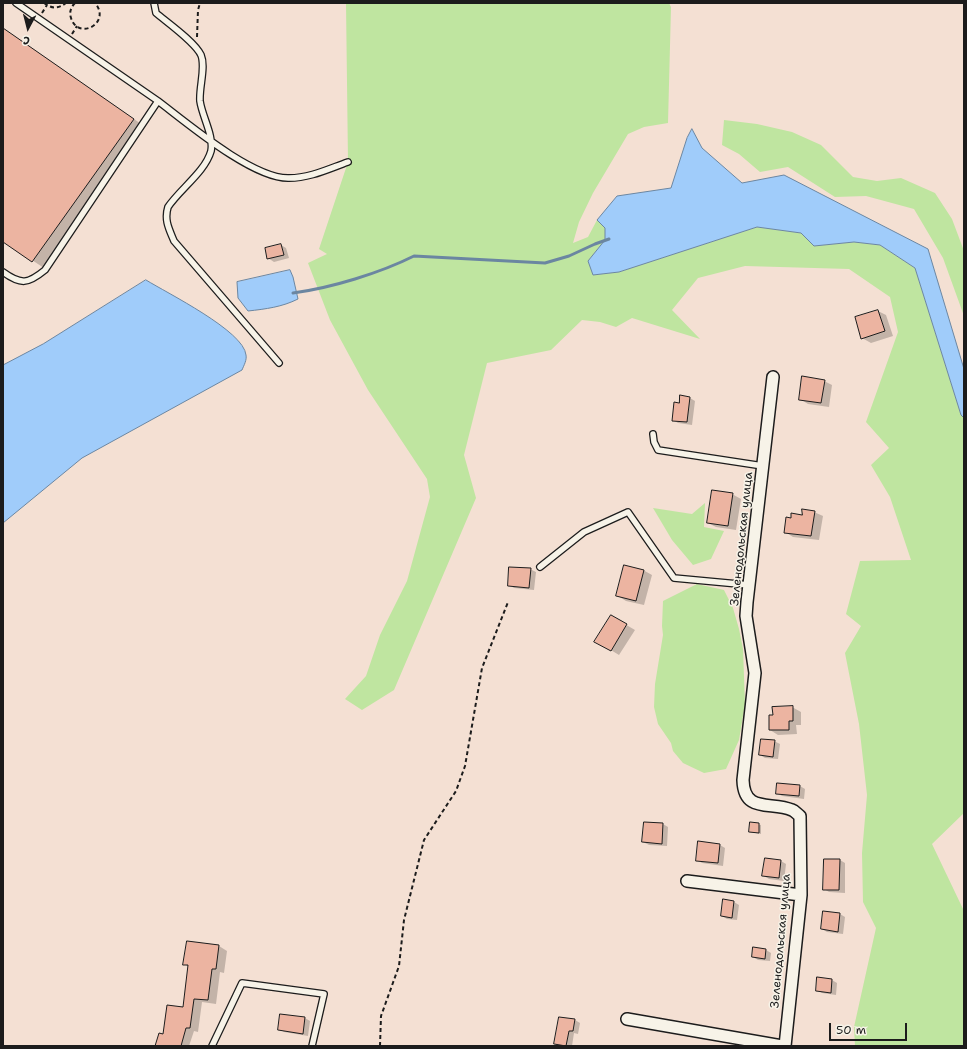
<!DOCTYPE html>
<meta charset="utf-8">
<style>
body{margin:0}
#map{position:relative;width:967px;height:1049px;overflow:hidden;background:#f4e0d3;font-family:"Shantell Sans",sans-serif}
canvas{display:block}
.frame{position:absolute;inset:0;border:4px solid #1c1c1c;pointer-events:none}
.north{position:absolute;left:8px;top:8px;width:40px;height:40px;-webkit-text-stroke:3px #f7f3e8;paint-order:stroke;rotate:187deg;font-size:11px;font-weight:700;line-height:16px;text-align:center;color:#1c1c1c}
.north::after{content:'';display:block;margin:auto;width:14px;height:18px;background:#1c1c1c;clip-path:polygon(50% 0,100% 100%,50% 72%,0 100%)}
.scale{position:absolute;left:829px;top:1023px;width:78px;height:18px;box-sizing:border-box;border:2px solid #1c1c1c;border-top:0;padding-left:5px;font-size:12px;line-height:14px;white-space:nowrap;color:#1c1c1c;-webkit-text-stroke:3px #f7f3e8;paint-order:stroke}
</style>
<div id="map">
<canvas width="967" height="1049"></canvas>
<div class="frame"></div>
<div class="north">С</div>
<div class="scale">50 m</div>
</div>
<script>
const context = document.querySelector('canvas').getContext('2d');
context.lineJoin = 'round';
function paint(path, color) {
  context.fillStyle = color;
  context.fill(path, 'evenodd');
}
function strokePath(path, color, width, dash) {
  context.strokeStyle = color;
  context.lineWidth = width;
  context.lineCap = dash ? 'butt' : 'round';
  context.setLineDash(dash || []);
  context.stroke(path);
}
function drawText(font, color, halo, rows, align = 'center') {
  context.font = font + ' "Shantell Sans",sans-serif';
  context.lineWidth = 3;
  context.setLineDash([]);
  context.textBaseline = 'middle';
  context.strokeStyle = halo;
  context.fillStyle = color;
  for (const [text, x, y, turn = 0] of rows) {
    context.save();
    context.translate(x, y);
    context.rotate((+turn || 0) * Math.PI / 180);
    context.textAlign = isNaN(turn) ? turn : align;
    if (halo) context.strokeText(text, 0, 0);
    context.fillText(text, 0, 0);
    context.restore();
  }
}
const green = new Path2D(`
 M 346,3 L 669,3 L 671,7 L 668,123 L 644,127 L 628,134 L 593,193 L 579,222 L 573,243 L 588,237 L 597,220 L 605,228 L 605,240 L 588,261 L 593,275 L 619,272 L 757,227 L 801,233 L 814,246 L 854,242 L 880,245 L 915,268 L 961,415 L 964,418 L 964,813 L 932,844 L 964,911 L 964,1046 L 855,1046 L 854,1027 L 876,928 L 863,902 L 862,853 L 867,795 L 859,724 L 845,653 L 861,626 L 846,614 L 860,561 L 911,560 L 890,497 L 871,465 L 889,448 L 866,422 L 898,332 L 890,297 L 849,269 L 745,266 L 698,278 L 672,310 L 700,339 L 632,318 L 616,327 L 600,322 L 582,320 L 551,350 L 487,363 L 464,455 L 476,498 L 394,690 L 362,710 L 345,699 L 366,676 L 380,635 L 407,581 L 430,497 L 427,479 L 368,390 L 330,320 L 308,263 L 327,254 L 319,249 L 348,162 Z
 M 724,120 L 757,124 L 792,132 L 821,145 L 853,177 L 877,181 L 901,178 L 935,193 L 952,219 L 964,251 L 964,316 L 943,258 L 914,209 L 866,196 L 835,197 L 788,167 L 760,172 L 739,154 L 722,145 Z
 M 705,503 L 704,527 L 724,531 L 711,559 L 693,565 L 672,540 L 653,508 L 692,514 Z
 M 697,584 L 724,590 L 733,608 L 739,629 L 743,649 L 745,704 L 739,740 L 726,769 L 704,773 L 683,763 L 673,751 L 671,743 L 658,724 L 654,707 L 655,684 L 663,635 L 662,626 L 663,601 Z`);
const water = new Path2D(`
 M 692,129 L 702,148 L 742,183 L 784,175 L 928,249 L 964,369 L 964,418 L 961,415 L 915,268 L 880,245 L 854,242 L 814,246 L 801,233 L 757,227 L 619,272 L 593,275 L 588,261 L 605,240 L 605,228 L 597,220 L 617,196 L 671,188 L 687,138 Z
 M 290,270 L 293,277 L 298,299 C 282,307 266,309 248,311 L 238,298 L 237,282 Z
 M 146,280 C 167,293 244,331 246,355 C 247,360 244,365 242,370 L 82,458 L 3,523 L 3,365 L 43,344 Z`);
const shadow = new Path2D(`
 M 3,28 L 144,126 L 44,268 L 3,241 Z
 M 281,245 L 286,248 L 289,258 L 274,262 L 268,258 Z
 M 878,311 L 886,315 L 893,336 L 871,343 L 862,338 L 856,318 Z
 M 824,381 L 832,385 L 829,407 L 808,404 L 800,399 Z
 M 690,398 L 695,401 L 692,425 L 678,423 L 673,420 Z
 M 732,494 L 741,499 L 736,530 L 716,527 L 708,523 Z
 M 814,512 L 823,516 L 819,540 L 793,537 L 785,532 L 792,519 Z
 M 530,569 L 536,572 L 534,590 L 514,588 L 509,585 Z
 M 643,570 L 652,575 L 644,605 L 626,601 L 618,596 Z
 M 611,616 L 635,630 L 619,655 L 596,641 Z
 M 792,707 L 801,712 L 801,725 L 796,725 L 797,734 L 778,735 L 770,730 Z
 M 774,741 L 780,744 L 778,759 L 765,758 L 760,755 Z
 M 800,786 L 805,789 L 804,799 L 782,796 L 777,793 Z
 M 645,823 L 663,824 L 668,827 L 667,846 L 649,845 L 643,842 Z
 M 751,823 L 761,825 L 761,834 L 750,832 Z
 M 720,845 L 725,848 L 723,866 L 702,863 L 697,860 Z
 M 825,860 L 840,860 L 845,863 L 845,893 L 829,892 L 824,889 Z
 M 781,861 L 786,864 L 784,881 L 769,879 L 764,876 Z
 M 724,900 L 734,902 L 739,905 L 737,920 L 727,919 L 722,916 Z
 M 840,914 L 845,917 L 843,934 L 827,932 L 822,929 Z
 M 188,942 L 219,946 L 227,951 L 224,973 L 220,972 L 216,1004 L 202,1002 L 198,1032 L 194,1031 L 189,1046 L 156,1046 L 184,1008 L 189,967 L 184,964 Z
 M 754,948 L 766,950 L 771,953 L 770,961 L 758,960 L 753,957 Z
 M 818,978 L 832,980 L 837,983 L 836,995 L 822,993 L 817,990 Z
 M 281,1015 L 305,1018 L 310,1021 L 308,1036 L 284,1032 L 279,1029 Z
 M 575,1020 L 580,1023 L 578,1034 L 574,1033 L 572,1046 L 560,1046 L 556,1043 Z`);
const stream = new Path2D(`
 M 293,293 C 331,288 380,273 414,256 L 545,263 L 569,256 L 595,244 L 609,239`);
const building = new Path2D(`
 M 3,28 L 134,119 L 32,262 L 3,242 Z
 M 281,244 L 284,255 L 267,259 L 265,248 Z
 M 878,310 L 885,331 L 861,339 L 855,317 Z
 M 802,376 L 825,380 L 821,403 L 799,400 Z
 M 680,395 L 690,397 L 687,422 L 672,421 L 674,402 L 679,403 Z
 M 712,490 L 733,493 L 728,526 L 707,523 Z
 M 802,509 L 815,511 L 811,536 L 784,533 L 786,517 L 791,518 L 791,513 L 802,515 Z
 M 624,565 L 644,570 L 636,601 L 616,596 Z
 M 509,567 L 531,568 L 529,588 L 508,586 Z
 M 611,615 L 627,624 L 611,651 L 594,642 Z
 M 793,706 L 793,721 L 789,721 L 789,730 L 769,730 L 769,715 L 773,715 L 772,707 Z
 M 761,739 L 775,740 L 773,757 L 759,755 Z
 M 777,783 L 800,785 L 799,796 L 776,794 Z
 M 644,822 L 663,823 L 662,844 L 642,842 Z
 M 750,822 L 759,823 L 759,833 L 749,832 Z
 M 698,841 L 720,844 L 718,863 L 696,861 Z
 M 765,858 L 781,860 L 779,878 L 762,876 Z
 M 824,859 L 840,859 L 839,890 L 823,890 Z
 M 723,899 L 734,901 L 732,918 L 721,916 Z
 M 823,911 L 840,913 L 838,932 L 821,929 Z
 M 187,941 L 219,945 L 216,969 L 212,969 L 208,1000 L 194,999 L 190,1028 L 186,1028 L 181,1046 L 155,1046 L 159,1033 L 163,1034 L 167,1005 L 183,1007 L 188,965 L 183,965 Z
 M 753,947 L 766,949 L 765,959 L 752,957 Z
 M 817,977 L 832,979 L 831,993 L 816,991 Z
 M 280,1014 L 305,1017 L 303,1034 L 278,1030 Z
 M 559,1017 L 575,1019 L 573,1031 L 569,1031 L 566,1046 L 554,1044 Z`);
const path = new Path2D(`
 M 44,3 C 52,9 58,9 66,3
 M 75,3 C 71,7 69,12 71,18 C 78,41 112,23 95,3
 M 42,13 L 47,5
 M 72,34 L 77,26
 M 197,37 L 198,10 L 200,3
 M 380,1046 L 381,1016 L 399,966 L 404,920 L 424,840 L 456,791 L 465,766 L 482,668 L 508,602`);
const lane = new Path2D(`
 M 154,3 L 156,13 C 168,23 195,42 201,55 C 206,67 199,87 200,101 C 202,116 214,136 211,151 C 205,172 180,189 168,207 C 164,220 169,229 174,241 L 279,363
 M 158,101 C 187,123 253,179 289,178 C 310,178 328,169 348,162
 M 3,272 C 21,285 28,284 45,270 L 158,101 L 16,3
 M 653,434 L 654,442 L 658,450 L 763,466
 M 540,567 L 584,532 L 628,512 L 674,578 L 749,585
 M 212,1046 L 242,983 L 324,994 L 312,1046`);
const street = new Path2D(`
 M 773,377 L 747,602 L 746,616 L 755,673 L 743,780 C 744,814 771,801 792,810 C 795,811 797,814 800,816 L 801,895 L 785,1046
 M 687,881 L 801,895
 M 627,1019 L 782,1046`);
const streetNames = [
 ["Зеленодольская улица",742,539,-84],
 ["Зеленодольская улица",781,941,-85]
];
paint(green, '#bfe5a0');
paint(water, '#a0ccfa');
strokePath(water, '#6b86a1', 1);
paint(shadow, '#0003');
strokePath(stream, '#6b86a1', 3);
paint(building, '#ecb4a1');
strokePath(building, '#1c1c1c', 1);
strokePath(lane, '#1c1c1c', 8);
strokePath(street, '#1c1c1c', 14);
strokePath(path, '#1c1c1c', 2, [4, 3]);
strokePath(lane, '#f7f3e8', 5.5);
strokePath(street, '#f7f3e8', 11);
drawText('12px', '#1c1c1c', '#f7f3e8', streetNames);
</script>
